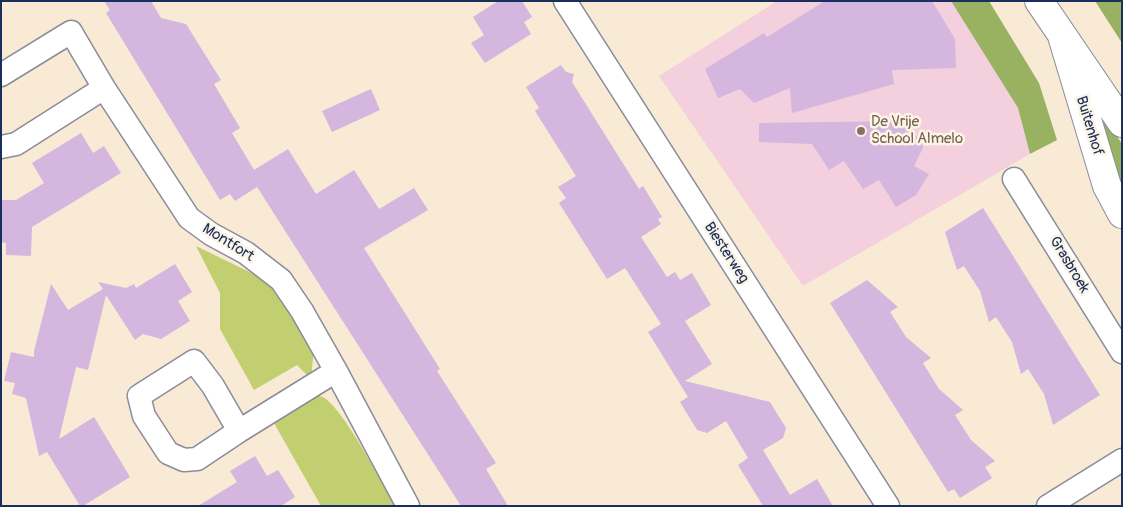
<!DOCTYPE html>
<style>
body{margin:0}
#map{position:relative;width:1123px;height:507px;overflow:hidden;background:#f8ead4;font-family:Pangolin,sans-serif}
canvas{display:block}
.frame{position:absolute;inset:0;border:2px solid #1b2f5e;pointer-events:none}
</style>
<div id="map">
<canvas width="1123" height="507"></canvas>
<div class="frame"></div>
</div>
<script>
const context = document.querySelector('canvas').getContext('2d');
context.lineJoin = 'round';
function paint(path, color) {
  context.fillStyle = color;
  context.fill(path, 'evenodd');
}
function strokePath(path, color, width, dash) {
  context.strokeStyle = color;
  context.lineWidth = width;
  context.lineCap = dash ? 'butt' : 'round';
  context.setLineDash(dash || []);
  context.stroke(path);
}
function drawText(font, color, halo, rows, align = 'center') {
  context.font = font + ' Pangolin,sans-serif';
  context.lineWidth = 5;
  context.setLineDash([]);
  context.textBaseline = 'middle';
  context.strokeStyle = halo;
  context.fillStyle = color;
  for (const [text, x, y, turn = 0] of rows) {
    context.save();
    context.translate(x, y);
    context.rotate((+turn || 0) * Math.PI / 180);
    context.textAlign = isNaN(turn) ? turn : align;
    if (halo) context.strokeText(text, 0, 0);
    context.fillText(text, 0, 0);
    context.restore();
  }
}
const built = new Path2D(`
 M 777,1 L 951,1 L 1018,108 L 1030,154 L 803,286 L 659,76 Z`);
const green = new Path2D(`
 M 196,246 L 272,283 L 314,348 L 311,379 L 297,365 L 254,390 L 220,329 L 220,293 Z
 M 312,395 C 315,395 320,396 323,397 C 344,409 381,482 395,506 L 321,506 L 270,416 Z`);
const forest = new Path2D(`
 M 951,1 L 989,1 L 1039,83 L 1057,140 L 1030,154 L 1018,108 Z
 M 1095,1 L 1122,1 L 1122,43 Z
 M 1104,123 L 1109,124 L 1122,144 L 1122,201 L 1100,126 Z`);
const building = new Path2D(`
 M 104,1 L 151,1 L 161,18 L 186,24 L 221,80 L 214,84 L 240,128 L 232,133 L 254,170 L 288,149 L 316,194 L 354,170 L 379,209 L 414,188 L 428,210 L 364,248 L 440,369 L 437,371 L 496,463 L 486,469 L 508,506 L 461,506 L 257,187 L 235,201 L 230,194 L 220,200 L 106,13 L 110,10 Z
 M 498,1 L 522,1 L 532,17 L 524,22 L 531,34 L 485,63 L 471,43 L 484,35 L 473,17 Z
 M 825,1 L 932,1 L 955,39 L 956,68 L 892,70 L 894,84 L 792,113 L 790,88 L 754,103 L 740,89 L 718,98 L 705,69 L 764,33 L 767,37 Z
 M 561,65 L 566,72 L 574,74 L 572,82 L 639,189 L 643,186 L 662,217 L 658,219 L 661,224 L 641,237 L 667,277 L 675,272 L 680,280 L 692,273 L 711,305 L 685,321 L 712,364 L 685,381 L 770,402 L 786,428 L 783,438 L 763,450 L 790,495 L 817,479 L 833,506 L 763,506 L 738,465 L 748,458 L 726,421 L 707,433 L 697,430 L 680,402 L 688,397 L 648,332 L 661,324 L 625,268 L 607,279 L 559,203 L 566,198 L 558,187 L 576,176 L 535,111 L 539,108 L 526,87 Z
 M 371,89 L 380,110 L 332,132 L 322,111 Z
 M 904,121 L 907,131 L 921,138 L 923,148 L 914,166 L 929,174 L 916,195 L 896,207 L 879,180 L 863,189 L 844,161 L 829,170 L 812,144 L 759,142 L 759,123 Z
 M 81,133 L 93,153 L 104,146 L 121,173 L 32,227 L 31,256 L 6,255 L 6,243 L 1,242 L 1,200 L 16,200 L 44,183 L 32,163 Z
 M 983,208 L 1100,395 L 1053,425 L 1044,394 L 1028,369 L 1021,374 L 1012,342 L 996,317 L 989,322 L 980,291 L 964,266 L 957,270 L 945,232 Z
 M 175,264 L 192,292 L 178,301 L 190,321 L 161,339 L 143,334 L 135,340 L 106,295 L 88,370 L 76,367 L 59,439 L 94,417 L 130,477 L 83,506 L 80,506 L 47,452 L 39,456 L 26,398 L 12,394 L 15,383 L 4,381 L 11,352 L 34,357 L 34,351 L 51,284 L 68,310 L 103,289 L 98,282 L 126,288 L 134,284 L 136,288 Z
 M 867,280 L 898,307 L 890,312 L 906,337 L 931,358 L 923,363 L 939,389 L 963,410 L 955,415 L 971,440 L 995,461 L 985,467 L 992,478 L 960,498 L 954,489 L 948,492 L 830,303 Z
 M 255,456 L 267,476 L 278,470 L 295,497 L 281,506 L 198,506 L 237,482 L 230,471 Z`);
const street = new Path2D(`
 M 565,1 L 888,506
 M 1,75 L 71,32 L 104,88 L 16,144 L 1,147
 M 104,88 L 189,218 L 211,234 L 246,253 L 281,280 L 302,311 L 336,371 L 408,506
 M 1014,179 L 1122,352
 M 194,361 L 213,386 L 239,431 L 197,459 L 184,460 L 168,453 L 144,416 L 139,396 Z
 M 239,431 L 336,371
 M 1048,506 L 1122,460`);
const secondary = new Path2D(`
 M 1039,1 L 1122,123
 M 1062,36 L 1107,186 L 1122,214`);
const markers = [
 [861,131,5,"#8d6e63"]
];
const educationNames = [
 ["De Vrije",871,122],
 ["School Almelo",871,139]
];
const streetNames = [
 ["Buitenhof",1089,126,73],
 ["Montfort",228,243,32],
 ["Biesterweg",726,253,57],
 ["Grasbroek",1069,265,59]
];
paint(built, '#f4cfdd');
paint(green, '#c2cf70');
paint(forest, '#99b262');
paint(building, '#d4b6df');
strokePath(street, '#8a8c99', 25);
strokePath(secondary, '#8a8c99', 30);
strokePath(street, '#fff', 22);
strokePath(secondary, '#fff', 28);
for (const [x, y, r, color] of markers) {
  const dot = new Path2D();
  dot.arc(x, y, r, 0, 2 * Math.PI);
  context.fillStyle = color;
  context.fill(dot);
  strokePath(dot, '#fcf5e5', 2);
}
drawText('15px', '#785e54', '#fcf5e5', educationNames, 'left');
drawText('15px', '#1b2f5e', '#fcf5e5', streetNames);
</script>
